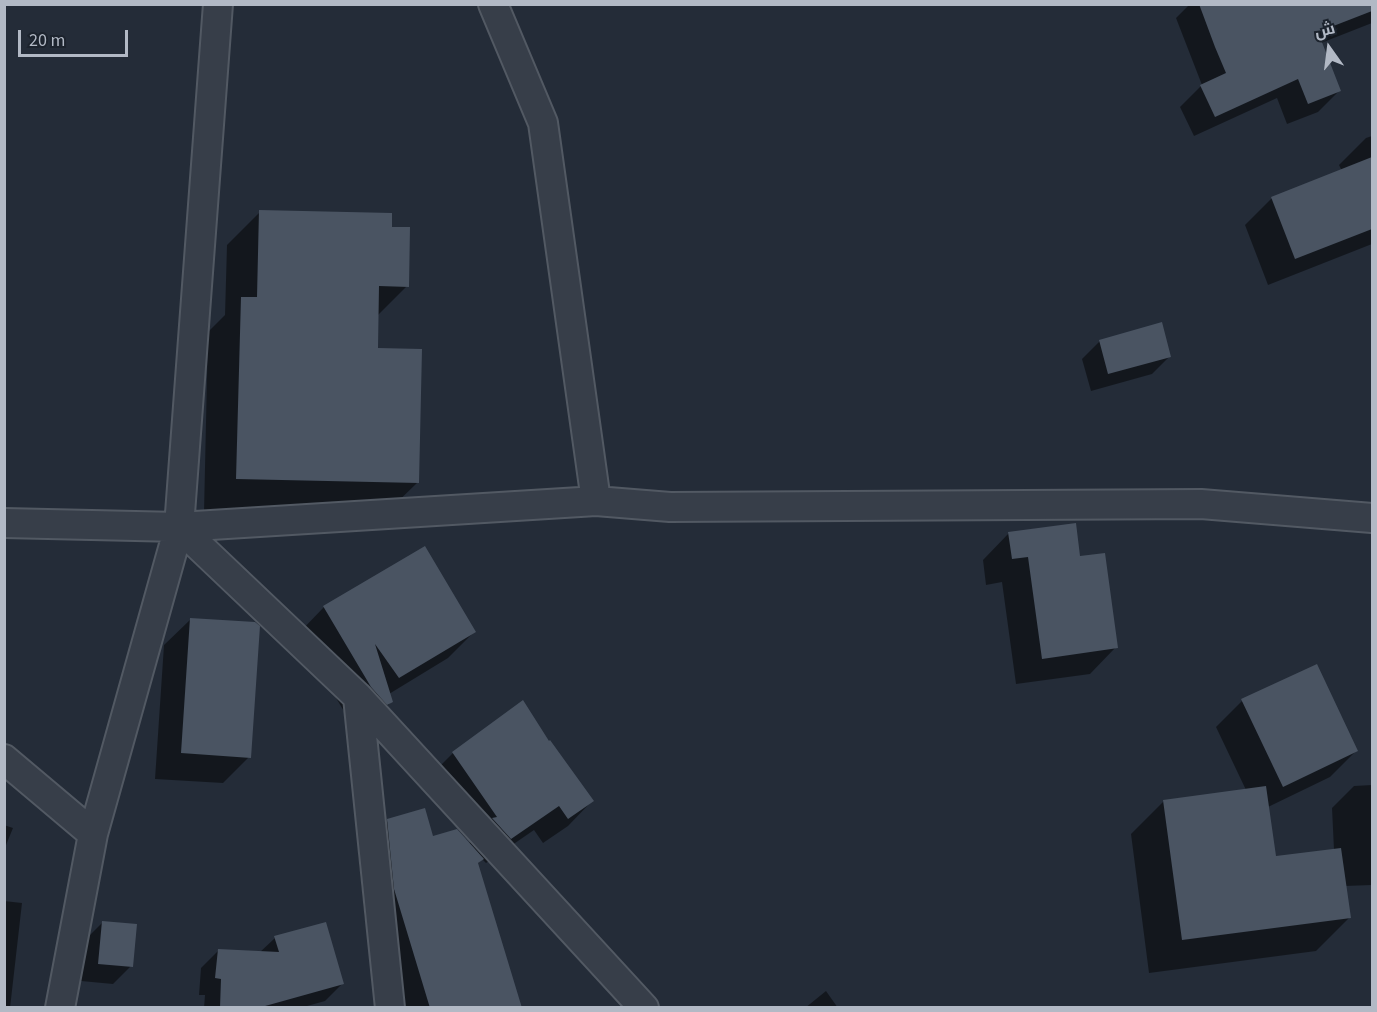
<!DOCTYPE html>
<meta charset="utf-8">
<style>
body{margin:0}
#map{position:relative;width:1377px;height:1012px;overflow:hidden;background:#242c38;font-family:"Source Sans 3",Cairo,sans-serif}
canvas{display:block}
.frame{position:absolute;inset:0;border:6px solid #b2b9c5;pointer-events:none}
.north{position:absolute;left:1299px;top:18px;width:60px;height:60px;-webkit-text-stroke:4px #1c232d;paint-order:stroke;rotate:346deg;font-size:16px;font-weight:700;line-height:24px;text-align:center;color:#b2b9c5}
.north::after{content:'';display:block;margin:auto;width:21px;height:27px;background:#b2b9c5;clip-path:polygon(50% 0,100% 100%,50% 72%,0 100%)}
.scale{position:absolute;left:18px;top:30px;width:110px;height:27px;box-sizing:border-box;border:3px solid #b2b9c5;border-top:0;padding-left:8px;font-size:18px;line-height:21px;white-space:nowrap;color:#b2b9c5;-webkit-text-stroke:4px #1c232d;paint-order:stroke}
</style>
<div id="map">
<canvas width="1377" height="1012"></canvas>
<div class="frame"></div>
<div class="north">ش</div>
<div class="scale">20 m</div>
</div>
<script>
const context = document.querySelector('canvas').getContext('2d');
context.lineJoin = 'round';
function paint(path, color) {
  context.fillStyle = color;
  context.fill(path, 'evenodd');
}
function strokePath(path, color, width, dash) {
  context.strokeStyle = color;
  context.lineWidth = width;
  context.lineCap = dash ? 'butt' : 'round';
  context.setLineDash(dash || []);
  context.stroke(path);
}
const shadow = new Path2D(`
 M 1190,4 L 1372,4 L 1372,23 L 1321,43 L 1339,91 L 1318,112 L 1287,124 L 1277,98 L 1194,136 L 1180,107 L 1202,85 L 1176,18 Z
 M 1372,136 L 1372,244 L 1268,285 L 1245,225 L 1271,199 L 1342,171 L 1339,165 L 1366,138 Z
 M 260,212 L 391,229 L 407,286 L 377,316 L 376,349 L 418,482 L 384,515 L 204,512 L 208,332 L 225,315 L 227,245 Z
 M 1100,341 L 1170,356 L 1152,374 L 1091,391 L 1082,359 Z
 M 1009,533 L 1079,557 L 1116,647 L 1090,674 L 1016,684 L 1002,582 L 986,585 L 983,560 Z
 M 324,607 L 474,632 L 448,658 L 389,694 L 391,702 L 365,728 L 361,730 L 345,713 L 298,634 Z
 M 191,619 L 249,757 L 223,783 L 155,779 L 164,645 Z
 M 1242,701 L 1356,751 L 1330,777 L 1268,807 L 1274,858 L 1334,850 L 1332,808 L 1354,786 L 1372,785 L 1372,885 L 1345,886 L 1349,918 L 1316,951 L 1149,973 L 1131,834 L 1164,801 L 1246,790 L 1216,727 Z
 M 523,703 L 548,743 L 592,801 L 568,826 L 543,843 L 534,830 L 486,863 L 482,859 L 477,864 L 520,1008 L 391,1008 L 365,920 L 358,851 L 388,821 L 432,838 L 468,844 L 472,840 L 428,778 L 453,753 Z
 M 4,825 L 13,828 L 4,850 Z
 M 4,901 L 22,903 L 10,1008 L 4,1008 Z
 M 102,923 L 131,966 L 113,984 L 81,981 L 84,941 Z
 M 275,938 L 342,984 L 325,1001 L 300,1008 L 204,1008 L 205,995 L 199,995 L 201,968 L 218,951 L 259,953 Z
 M 826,991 L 838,1008 L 805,1008 Z`);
const building = new Path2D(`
 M 1199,4 L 1372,4 L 1372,11 L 1318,32 L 1341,91 L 1308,104 L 1298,79 L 1215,117 L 1200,85 L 1226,73 L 1215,47 Z
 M 1372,157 L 1372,229 L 1295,259 L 1271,197 Z
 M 259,210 L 392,213 L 392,227 L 410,227 L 409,287 L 379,286 L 378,348 L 422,349 L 419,483 L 236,479 L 241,297 L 257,297 Z
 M 1162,322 L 1171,357 L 1108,374 L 1099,340 Z
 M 1076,523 L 1080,556 L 1105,553 L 1118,648 L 1042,659 L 1028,557 L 1012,559 L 1008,532 Z
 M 425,546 L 476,632 L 399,678 L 375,644 L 393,702 L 387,705 L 371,687 L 323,606 Z
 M 190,618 L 255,622 L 260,626 L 251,758 L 181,753 Z
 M 1317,664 L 1358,751 L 1283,787 L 1241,699 Z
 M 523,700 L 549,741 L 550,740 L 594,801 L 568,819 L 559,806 L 511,839 L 492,818 L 497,817 L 452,752 Z
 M 1266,786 L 1276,856 L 1341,848 L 1351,918 L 1182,940 L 1163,800 Z
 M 425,808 L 433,836 L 457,829 L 484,859 L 478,863 L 522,1008 L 430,1008 L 394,889 L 387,819 Z
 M 102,921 L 137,924 L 133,967 L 98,964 Z
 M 326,922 L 344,984 L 258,1008 L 220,1008 L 221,979 L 215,978 L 218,949 L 279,952 L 274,936 Z`);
const minor = new Path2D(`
 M 493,4 L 543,123 L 596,501
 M 4,523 L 179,527 L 596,501 L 670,507 L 1201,504 L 1372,518
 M 179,527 L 358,697 L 644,1008
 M 358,697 L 390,1008
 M 4,759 L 93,834
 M 60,1008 L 93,834 L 179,527 L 218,4`);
paint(shadow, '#0007');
paint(building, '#4a5462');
strokePath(minor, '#525963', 32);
strokePath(minor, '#373e49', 28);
</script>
